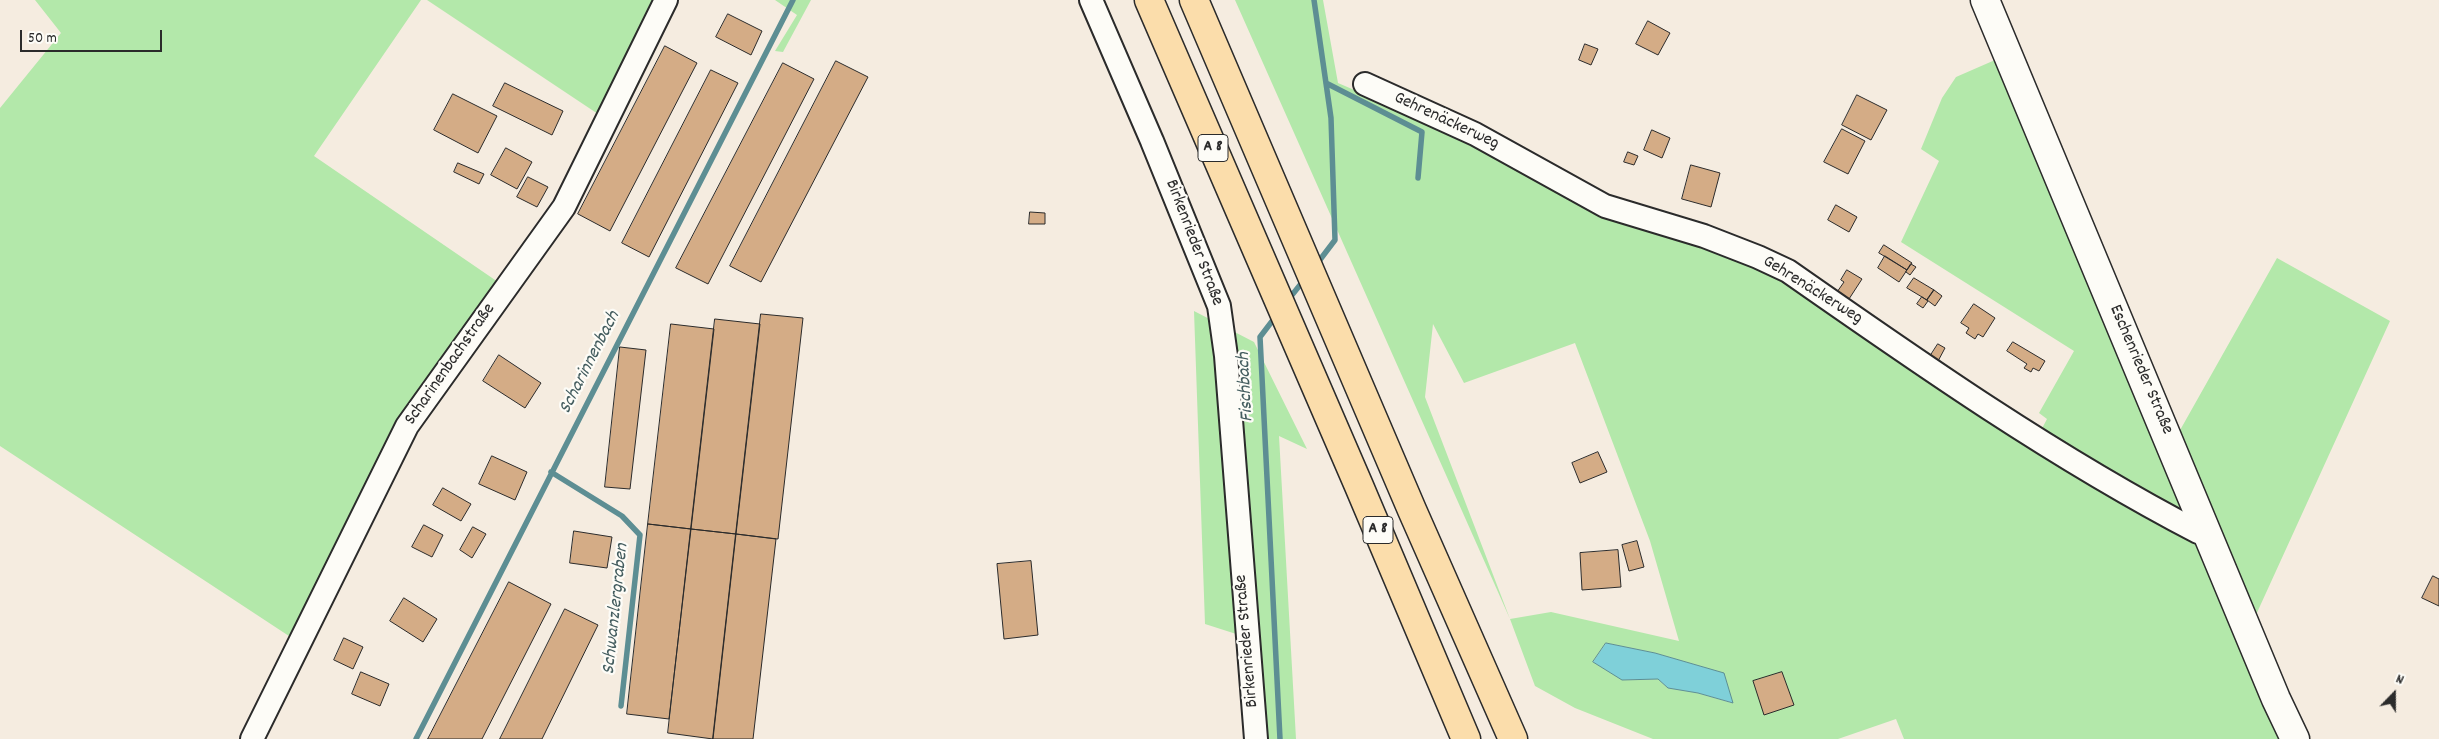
<!DOCTYPE html>
<meta charset="utf-8">
<style>
body{margin:0}
#map{position:relative;width:2439px;height:739px;overflow:hidden;background:#f5ece0;font-family:Dekko,sans-serif}
canvas{display:block}
.north{position:absolute;left:2369px;top:669px;width:50px;height:50px;-webkit-text-stroke:4px #fdfcf7;paint-order:stroke;rotate:22deg;font-size:14px;font-weight:700;line-height:20px;text-align:center;color:#2b2b2b}
.north::after{content:'';display:block;margin:auto;width:18px;height:22px;background:#2b2b2b;clip-path:polygon(50% 0,100% 100%,50% 72%,0 100%)}
.scale{position:absolute;left:20px;top:30px;width:142px;height:22px;box-sizing:border-box;border:2px solid #2b2b2b;border-top:0;padding-left:6px;font-size:15px;line-height:18px;white-space:nowrap;color:#2b2b2b;-webkit-text-stroke:4px #fdfcf7;paint-order:stroke}
</style>
<div id="map">
<canvas width="2439" height="739"></canvas>
<div class="north">N</div>
<div class="scale">50 m</div>
</div>
<script>
const context = document.querySelector('canvas').getContext('2d');
context.lineJoin = 'round';
function paint(path, color) {
  context.fillStyle = color;
  context.fill(path, 'evenodd');
}
function strokePath(path, color, width, dash) {
  context.strokeStyle = color;
  context.lineWidth = width;
  context.lineCap = dash ? 'butt' : 'round';
  context.setLineDash(dash || []);
  context.stroke(path);
}
function drawText(font, color, halo, rows, align = 'center') {
  context.font = font + ' Dekko,sans-serif';
  context.lineWidth = 4.5;
  context.setLineDash([]);
  context.textBaseline = 'middle';
  context.strokeStyle = halo;
  context.fillStyle = color;
  for (const [text, x, y, turn = 0] of rows) {
    context.save();
    context.translate(x, y);
    context.rotate((+turn || 0) * Math.PI / 180);
    context.textAlign = isNaN(turn) ? turn : align;
    if (halo) context.strokeText(text, 0, 0);
    context.fillText(text, 0, 0);
    context.restore();
  }
}
const green = new Path2D(`
 M 35,0 L 421,0 L 314,156 L 498,282 L 292,638 L 0,446 L 0,108 L 61,33 Z
 M 427,0 L 656,0 L 601,116 Z
 M 775,0 L 811,0 L 783,52 L 775,51 L 797,15 Z
 M 1235,0 L 1323,0 L 1338,83 L 1756,262 L 2192,538 L 2200,545 L 2281,739 L 1904,739 L 1896,719 L 1838,739 L 1653,739 L 1575,708 L 1535,686 L 1510,619 ZM 1433,324 L 1464,383 L 1575,343 L 1650,541 L 1679,641 L 1551,612 L 1510,619 L 1425,397 ZM 1606,643 L 1655,653 L 1723,673 L 1732,703 L 1698,693 L 1668,688 L 1658,679 L 1623,680 L 1593,662 Z
 M 1995,60 L 2189,516 L 2038,436 L 2047,419 L 2039,413 L 2074,351 L 1901,242 L 1939,161 L 1921,149 L 1942,98 L 1956,77 Z
 M 2277,258 L 2390,321 L 2255,617 L 2179,432 Z
 M 1194,311 L 1254,342 L 1307,449 L 1279,436 L 1296,739 L 1265,739 L 1258,641 L 1205,624 Z`);
const water = new Path2D(`
 M 1606,643 L 1655,653 L 1724,673 L 1733,703 L 1698,693 L 1668,688 L 1658,679 L 1622,680 L 1593,662 Z`);
const stream = new Path2D(`
 M 1314,0 L 1331,118 L 1335,240 L 1316,265
 M 1326,83 L 1422,132 L 1418,178
 M 1288,300 L 1304,280
 M 1276,316 L 1260,337 L 1280,739
 M 551,472 L 622,516 L 640,535 L 621,706
 M 416,739 L 793,0`);
const building = new Path2D(`
 M 728,14 L 762,31 L 751,55 L 716,37 Z
 M 1648,21 L 1670,33 L 1658,55 L 1636,44 Z
 M 1585,44 L 1598,49 L 1591,65 L 1579,60 Z
 M 665,46 L 697,63 L 610,231 L 578,214 Z
 M 836,61 L 868,77 L 761,282 L 730,266 Z
 M 783,63 L 814,79 L 708,284 L 676,268 Z
 M 711,70 L 738,83 L 649,257 L 622,243 Z
 M 505,83 L 563,111 L 552,135 L 493,106 Z
 M 453,94 L 497,116 L 478,153 L 434,130 Z
 M 1857,95 L 1887,110 L 1871,140 L 1842,125 Z
 M 1842,129 L 1865,141 L 1848,174 L 1824,162 Z
 M 1652,130 L 1670,138 L 1662,158 L 1644,150 Z
 M 506,148 L 532,162 L 517,189 L 491,175 Z
 M 1628,152 L 1638,156 L 1634,165 L 1624,162 Z
 M 458,163 L 484,174 L 479,184 L 454,172 Z
 M 1691,165 L 1720,173 L 1711,207 L 1682,199 Z
 M 528,177 L 548,187 L 537,207 L 517,197 Z
 M 1836,205 L 1857,217 L 1849,232 L 1828,220 Z
 M 1030,212 L 1045,213 L 1045,224 L 1029,224 Z
 M 1884,245 L 1912,263 L 1907,270 L 1879,253 Z
 M 1885,256 L 1907,270 L 1899,282 L 1878,268 Z
 M 1911,264 L 1916,267 L 1910,275 L 1906,272 Z
 M 1847,270 L 1862,279 L 1849,299 L 1837,292 L 1844,282 L 1841,280 Z
 M 1914,278 L 1934,290 L 1927,300 L 1907,288 Z
 M 1934,290 L 1942,296 L 1935,306 L 1927,300 Z
 M 1922,297 L 1928,301 L 1923,308 L 1917,304 Z
 M 1974,304 L 1995,318 L 1983,337 L 1978,334 L 1975,339 L 1966,333 L 1969,328 L 1961,323 Z
 M 761,314 L 803,318 L 778,539 L 736,534 Z
 M 715,319 L 760,324 L 736,534 L 691,529 Z
 M 671,324 L 714,329 L 691,529 L 648,524 Z
 M 2013,342 L 2045,361 L 2039,371 L 2033,368 L 2031,372 L 2024,368 L 2027,364 L 2007,351 Z
 M 1938,344 L 1945,348 L 1937,363 L 1929,358 Z
 M 620,347 L 646,350 L 630,489 L 605,487 Z
 M 499,355 L 541,383 L 525,408 L 483,381 Z
 M 1598,452 L 1607,472 L 1580,483 L 1572,463 Z
 M 492,456 L 527,472 L 515,500 L 479,484 Z
 M 443,488 L 471,504 L 461,521 L 433,505 Z
 M 648,524 L 691,529 L 669,719 L 627,714 Z
 M 424,525 L 443,535 L 432,557 L 412,547 Z
 M 473,527 L 486,534 L 472,558 L 460,550 Z
 M 691,529 L 736,534 L 713,739 L 668,733 Z
 M 574,531 L 612,537 L 607,568 L 570,563 Z
 M 736,534 L 776,539 L 753,739 L 713,739 Z
 M 1637,541 L 1644,567 L 1629,571 L 1622,545 Z
 M 1618,550 L 1621,587 L 1582,590 L 1580,553 Z
 M 1031,561 L 1038,635 L 1004,639 L 997,564 Z
 M 2433,576 L 2439,579 L 2439,606 L 2422,598 Z
 M 509,582 L 551,604 L 482,739 L 428,739 Z
 M 404,598 L 437,619 L 423,642 L 390,621 Z
 M 565,609 L 598,625 L 542,739 L 500,739 Z
 M 344,638 L 363,647 L 353,669 L 334,660 Z
 M 361,672 L 389,684 L 380,706 L 352,694 Z
 M 1782,672 L 1794,705 L 1764,715 L 1753,681 Z`);
const street = new Path2D(`
 M 1091,0 L 1152,141 L 1219,306 L 1226,356 L 1256,739
 M 1365,84 L 1475,134 L 1605,206 L 1704,236 L 1758,257 L 1788,271 C 1921,364 2054,457 2198,532 L 2207,530
 M 252,739 L 407,426 L 564,207 L 666,0`);
const secondary = new Path2D(`
 M 1985,0 L 2276,699 L 2295,739`);
const highway = new Path2D(`
 M 1149,0 L 1359,486 L 1466,739
 M 1194,0 L 1412,510 L 1513,739`);
const shields = [
 [1213,148,30],
 [1378,530,30]
];
const shieldNames = [
 ["A 8",1213,148],
 ["A 8",1378,530]
];
const streetNames = [
 ["Gehrenäckerweg",1446,122,25],
 ["Birkenrieder Straße",1193,243,69],
 ["Gehrenäckerweg",1812,291,32],
 ["Scharinenbachstraße",451,365,-55],
 ["Eschenrieder Straße",2140,370,67],
 ["Birkenrieder Straße",1248,641,-95]
];
const waterNames = [
 ["Scharinnenbach",591,363,-63],
 ["Fischbach",1247,387,-93],
 ["Schwanzlergraben",617,609,-84]
];
paint(green, '#b3e8aa');
paint(water, '#7fd0d9');
strokePath(water, '#5d8e93', 1);
strokePath(stream, '#5d8e93', 5.5);
paint(building, '#d4ac86');
strokePath(building, '#2b2b2b', 1);
strokePath(street, '#2b2b2b', 26);
strokePath(secondary, '#2b2b2b', 31);
strokePath(highway, '#2b2b2b', 31);
strokePath(street, '#fdfcf7', 22);
strokePath(secondary, '#fdfcf7', 28);
strokePath(highway, '#fbddab', 28);
for (const [x, y, w] of shields) {
  const box = new Path2D();
  box.roundRect(x - w / 2, y - 13.5, w, 27, 4);
  context.fillStyle = '#fdfcf7';
  context.fill(box);
  strokePath(box, '#2b2b2b', 1);
}
drawText('bold 16px', '#2b2b2b', null, shieldNames);
drawText('18px', '#2b2b2b', '#fdfcf7', streetNames);
drawText('italic 19px', '#445d5f', '#fdfcf7', waterNames);
</script>
